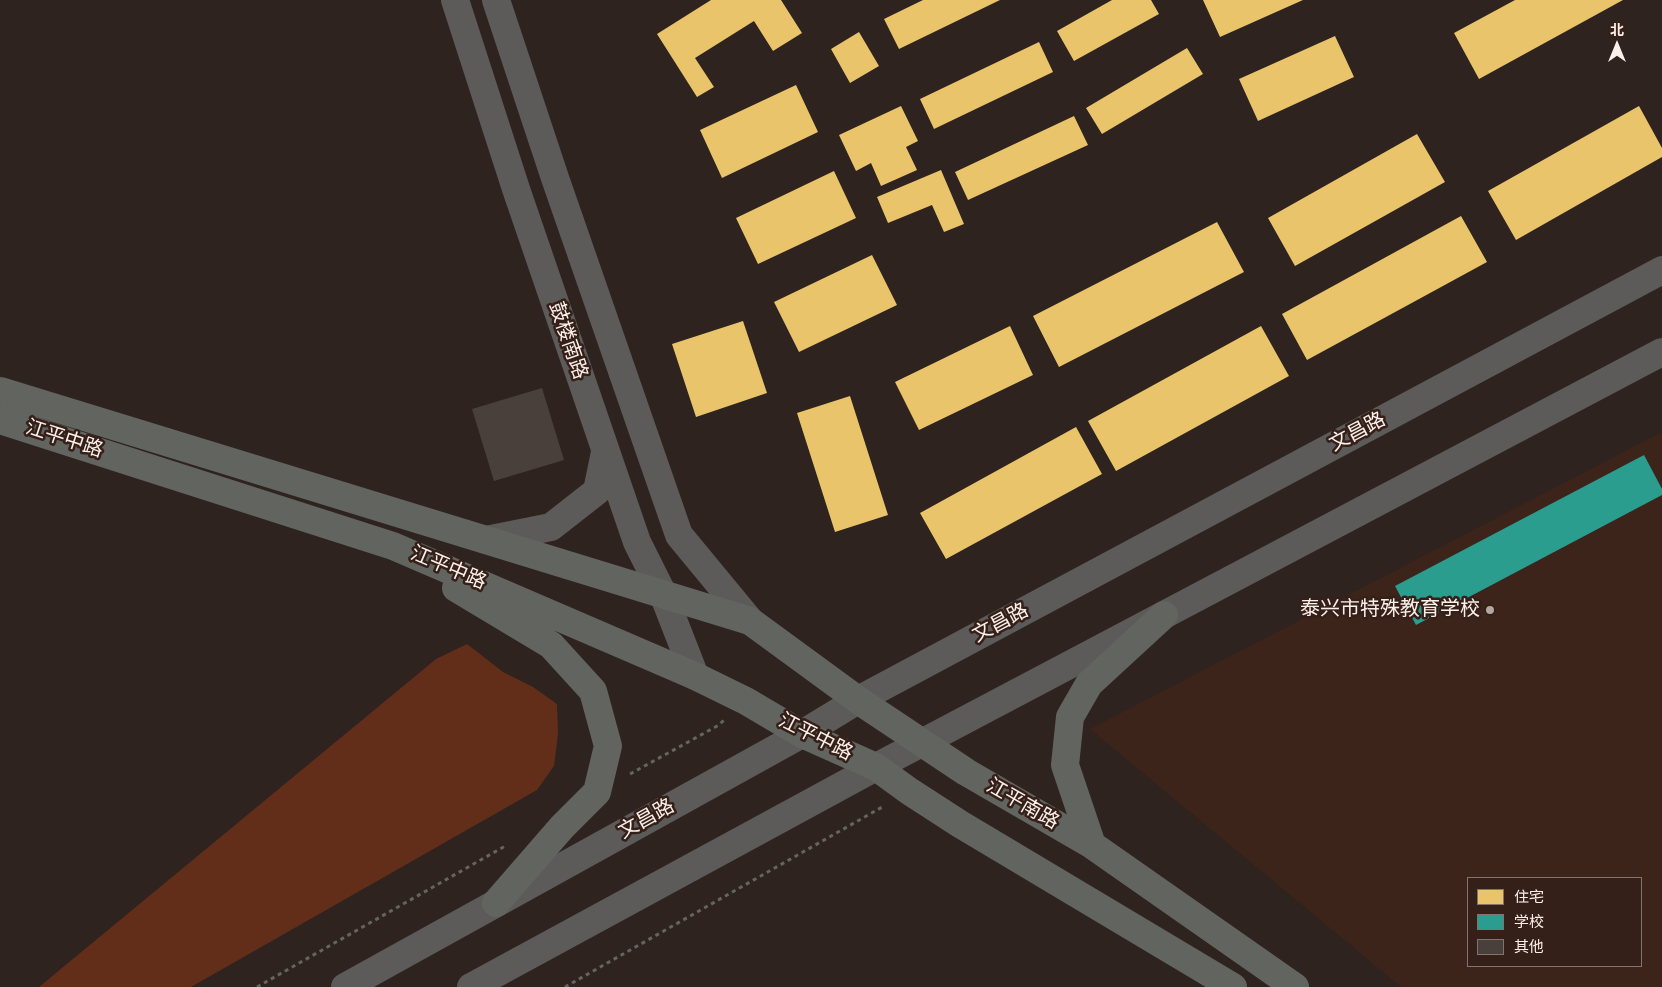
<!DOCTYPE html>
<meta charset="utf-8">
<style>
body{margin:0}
#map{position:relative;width:1662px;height:987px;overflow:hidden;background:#2e231f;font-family:Jost,"Noto Sans SC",sans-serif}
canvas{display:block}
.legend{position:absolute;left:1467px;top:877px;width:175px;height:90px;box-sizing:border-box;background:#342019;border:1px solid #84726c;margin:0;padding:6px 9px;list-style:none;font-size:15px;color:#fceee9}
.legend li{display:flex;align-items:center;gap:10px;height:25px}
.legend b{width:25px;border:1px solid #84726c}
.north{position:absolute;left:1592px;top:20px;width:50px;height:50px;-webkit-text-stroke:4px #342019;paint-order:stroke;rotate:0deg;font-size:14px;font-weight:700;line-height:20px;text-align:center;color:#fceee9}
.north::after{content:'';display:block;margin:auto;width:18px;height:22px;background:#fceee9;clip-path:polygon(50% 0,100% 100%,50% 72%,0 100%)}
</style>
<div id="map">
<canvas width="1662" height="987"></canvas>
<ul class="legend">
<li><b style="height:14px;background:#e9c46a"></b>住宅</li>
<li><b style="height:14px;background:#2a9d8f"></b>学校</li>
<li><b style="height:14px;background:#49403c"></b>其他</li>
</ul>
<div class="north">北</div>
</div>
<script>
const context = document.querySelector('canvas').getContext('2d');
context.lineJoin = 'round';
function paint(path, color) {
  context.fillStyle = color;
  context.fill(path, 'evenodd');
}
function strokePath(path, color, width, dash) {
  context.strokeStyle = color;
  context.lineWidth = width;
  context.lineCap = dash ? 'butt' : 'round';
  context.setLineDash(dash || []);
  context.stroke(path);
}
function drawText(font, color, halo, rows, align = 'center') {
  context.font = font + ' Jost,"Noto Sans SC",sans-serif';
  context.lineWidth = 5;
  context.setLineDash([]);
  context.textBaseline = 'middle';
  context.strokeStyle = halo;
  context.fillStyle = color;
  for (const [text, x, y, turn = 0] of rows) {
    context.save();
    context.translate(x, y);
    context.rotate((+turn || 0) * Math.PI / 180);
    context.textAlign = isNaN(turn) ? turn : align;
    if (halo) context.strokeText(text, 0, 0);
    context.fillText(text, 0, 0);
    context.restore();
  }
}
const built = new Path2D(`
 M 1662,432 L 1662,987 L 1401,987 L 1090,729 ZM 1468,878 L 1641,878 L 1641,966 L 1468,966 Z`);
const green = new Path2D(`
 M 467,644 L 503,672 L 533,687 L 557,704 L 558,734 L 554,766 L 537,790 L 191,987 L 39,987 L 436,659 Z`);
const homes = new Path2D(`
 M 711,0 L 781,0 L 802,33 L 773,51 L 754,21 L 695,58 L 714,87 L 697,97 L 657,34 Z
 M 923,0 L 1000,0 L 899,49 L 884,19 Z
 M 1112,0 L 1151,0 L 1159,14 L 1074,61 L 1057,31 Z
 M 1203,0 L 1303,0 L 1220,37 Z
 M 1515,0 L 1623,0 L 1479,79 L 1454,33 Z
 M 859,32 L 879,66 L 850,83 L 831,49 Z
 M 1335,36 L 1354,77 L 1258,121 L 1239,79 Z
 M 1039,42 L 1053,72 L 934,129 L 920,99 Z
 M 1187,48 L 1203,74 L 1102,134 L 1086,108 Z
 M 796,85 L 818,132 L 722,178 L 700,130 Z
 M 901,106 L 918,141 L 906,147 L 917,170 L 881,186 L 871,163 L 856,171 L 839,135 Z
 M 1639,106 L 1662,148 L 1662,157 L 1516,240 L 1488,191 Z
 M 1074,116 L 1088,145 L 968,200 L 955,172 Z
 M 1417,134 L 1445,182 L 1295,266 L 1268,218 Z
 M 941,170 L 964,224 L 944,232 L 932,205 L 888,223 L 877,197 Z
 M 834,171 L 856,218 L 758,264 L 736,218 Z
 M 1461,216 L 1487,262 L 1307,360 L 1282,314 Z
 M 1217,222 L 1244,272 L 1059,367 L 1033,316 Z
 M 872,255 L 897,305 L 799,352 L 774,302 Z
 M 743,321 L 767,393 L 696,417 L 672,344 Z
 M 1010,326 L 1033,375 L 919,430 L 895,382 Z
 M 1261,326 L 1289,376 L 1116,471 L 1088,421 Z
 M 850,396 L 888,515 L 835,532 L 797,413 Z
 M 1076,427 L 1102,474 L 946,559 L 920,513 Z`);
const schools = new Path2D(`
 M 1644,455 L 1662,489 L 1662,495 L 1416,625 L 1395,586 Z`);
const building = new Path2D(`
 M 542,388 L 564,460 L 494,481 L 472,409 Z`);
const path = new Path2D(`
 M 630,774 L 719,725 L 724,720
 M 257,987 L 507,845
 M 565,987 L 884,806`);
const secondary = new Path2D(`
 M 455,0 L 516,189 L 637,542 L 663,594 L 695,676
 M 496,0 L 555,178 L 679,535 L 750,621
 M 486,540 L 551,527 L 597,491 L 605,452
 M 345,987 L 802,734 L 858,700 L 1662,270
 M 471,987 L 876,767 L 1662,352`);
const primary = new Path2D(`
 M 0,391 L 750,621 L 858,700 L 966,772 L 1092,845 L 1295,987
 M 0,420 L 393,546 L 695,676 L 746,701 L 802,734 L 876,767 L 909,791 L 960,824 L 1233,987
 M 456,588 L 551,645 L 593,691 L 608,746 L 597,792 L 562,827 L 496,903
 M 1092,845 L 1065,765 L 1070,717 L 1089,684 L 1164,615`);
const markers = [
 [1490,610,5,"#b4a7a2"]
];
const streetNames = [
 ["鼓楼南路",567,341,71],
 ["文昌路",1358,433,-28],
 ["江平中路",64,440,18],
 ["江平中路",448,569,23],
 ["文昌路",1001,624,-28],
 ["江平中路",815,738,27],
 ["江平南路",1022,805,30],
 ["文昌路",647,820,-29]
];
const poiNames = [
 ["泰兴市特殊教育学校",1480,610]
];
paint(built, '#3c241b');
paint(green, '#622e1a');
paint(homes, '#e9c46a');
paint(schools, '#2a9d8f');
paint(building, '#49403c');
strokePath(path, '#656462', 3, [4, 4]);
strokePath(secondary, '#5c5b5a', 28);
strokePath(primary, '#626460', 28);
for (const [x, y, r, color] of markers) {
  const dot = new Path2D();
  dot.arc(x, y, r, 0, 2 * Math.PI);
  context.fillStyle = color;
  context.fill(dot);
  strokePath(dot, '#342019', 2);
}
drawText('20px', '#fceee9', '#342019', streetNames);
drawText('20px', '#fceee9', '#342019', poiNames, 'right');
</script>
